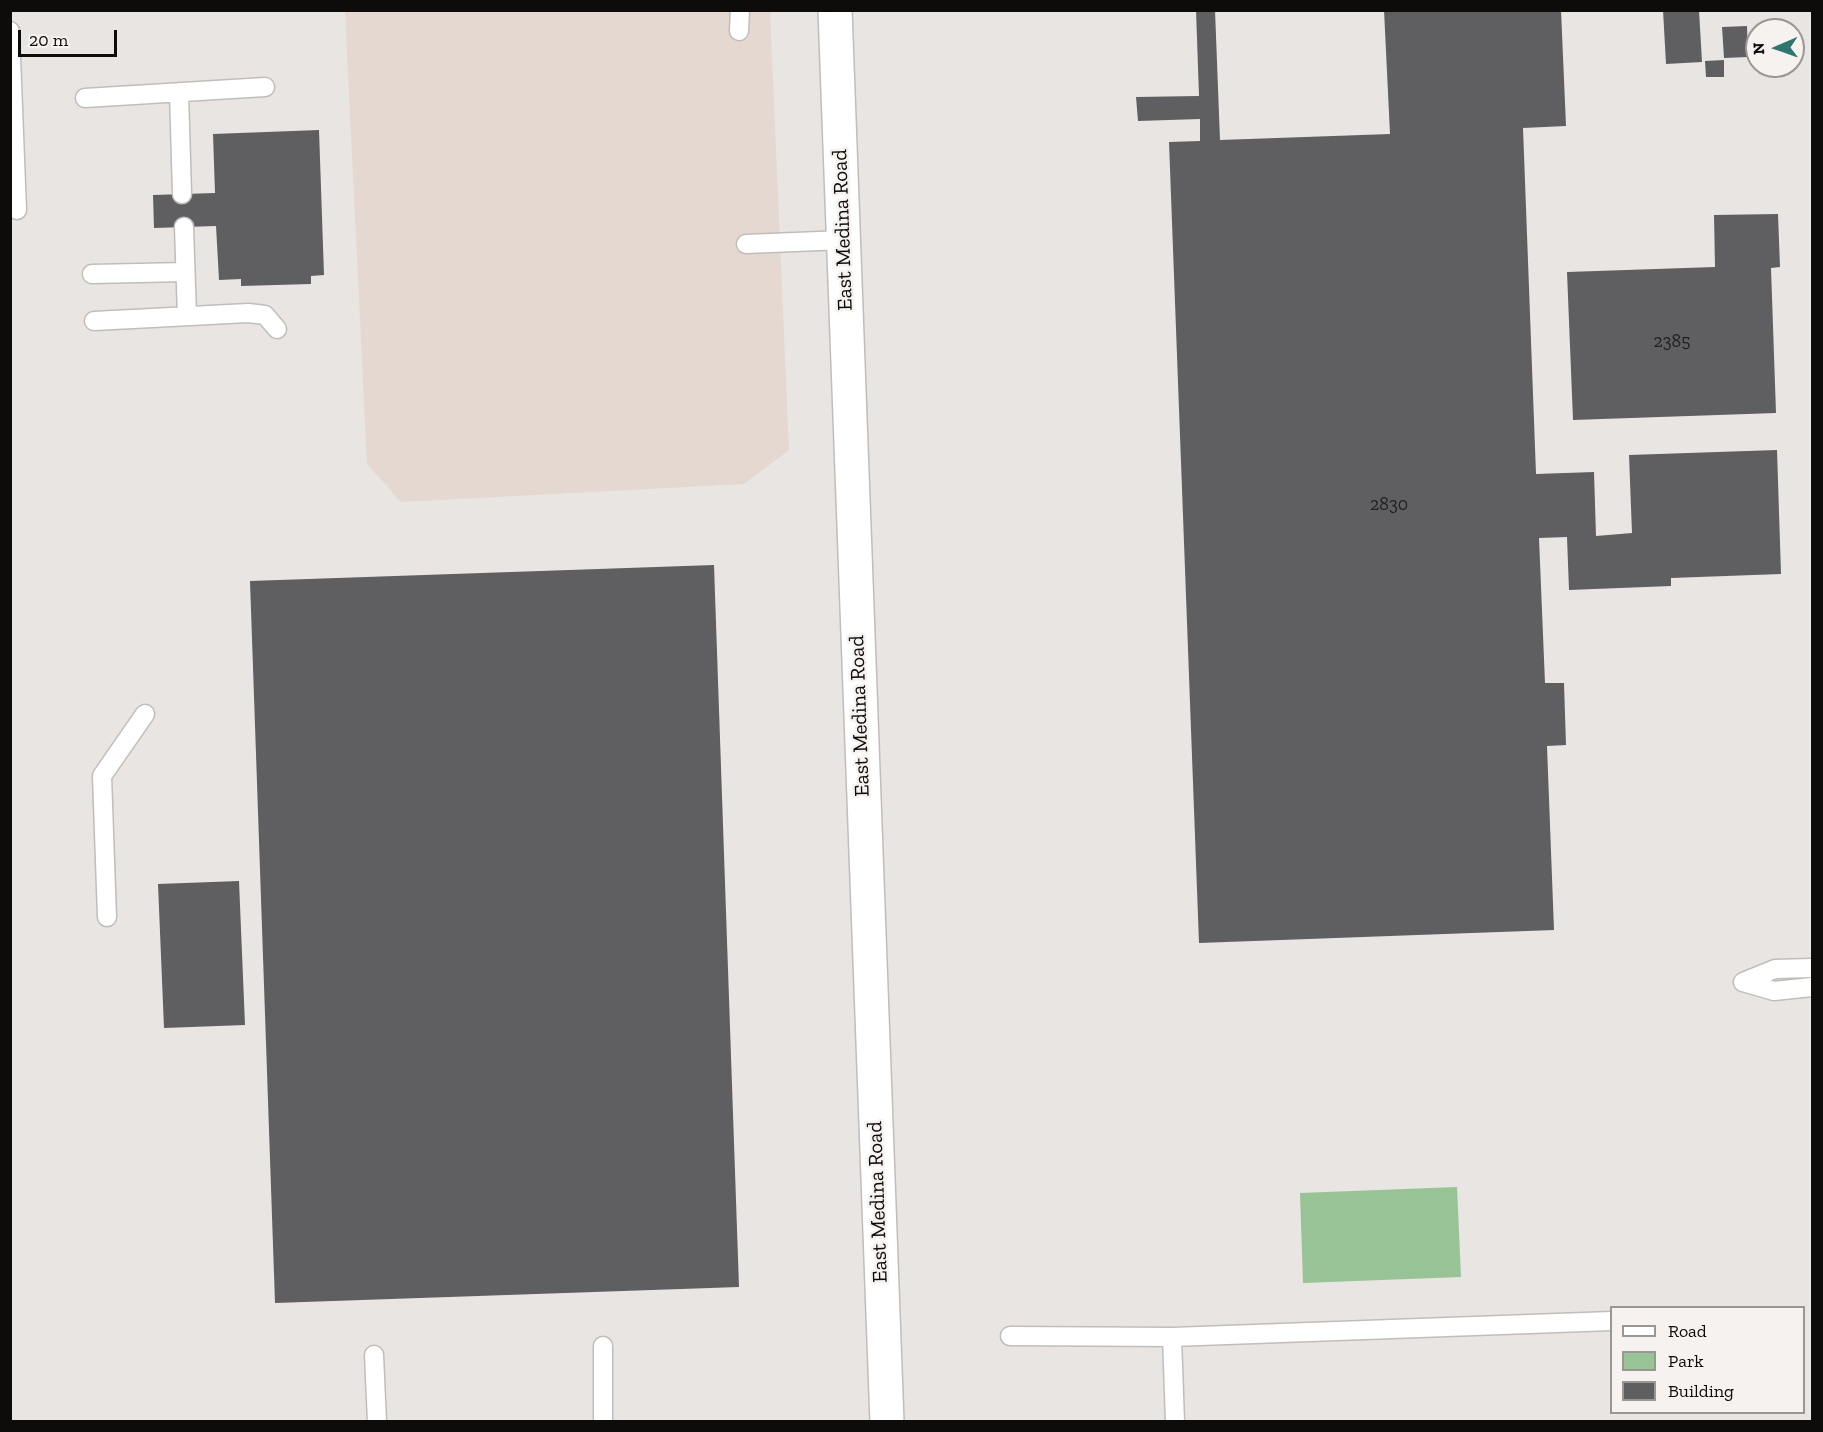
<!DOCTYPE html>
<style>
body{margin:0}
#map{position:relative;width:1823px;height:1432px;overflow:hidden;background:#e9e5e2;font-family:"Zilla Slab",serif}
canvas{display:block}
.frame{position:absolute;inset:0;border:12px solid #0e0c0b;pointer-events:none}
.legend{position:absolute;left:1610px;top:1306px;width:195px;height:108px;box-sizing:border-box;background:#f6f2ef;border:2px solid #999694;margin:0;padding:8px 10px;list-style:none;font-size:18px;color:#0e0c0b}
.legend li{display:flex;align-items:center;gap:12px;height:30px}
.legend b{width:30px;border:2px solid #999694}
.north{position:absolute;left:1745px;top:18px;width:60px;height:60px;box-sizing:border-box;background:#f6f2ef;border:2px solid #999694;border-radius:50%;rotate:268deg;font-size:16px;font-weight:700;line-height:24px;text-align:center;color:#0e0c0b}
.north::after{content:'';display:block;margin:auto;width:21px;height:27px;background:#2e766f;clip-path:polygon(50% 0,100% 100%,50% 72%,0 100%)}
.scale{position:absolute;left:18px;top:30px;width:99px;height:27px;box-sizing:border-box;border:3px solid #0e0c0b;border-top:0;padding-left:8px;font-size:18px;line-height:21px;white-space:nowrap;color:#0e0c0b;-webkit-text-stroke:4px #f6f2ef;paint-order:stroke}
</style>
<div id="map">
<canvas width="1823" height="1432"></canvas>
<div class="frame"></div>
<ul class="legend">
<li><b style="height:8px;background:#fff"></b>Road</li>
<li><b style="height:16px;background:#98c396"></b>Park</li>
<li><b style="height:16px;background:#5f5f62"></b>Building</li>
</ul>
<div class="north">N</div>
<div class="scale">20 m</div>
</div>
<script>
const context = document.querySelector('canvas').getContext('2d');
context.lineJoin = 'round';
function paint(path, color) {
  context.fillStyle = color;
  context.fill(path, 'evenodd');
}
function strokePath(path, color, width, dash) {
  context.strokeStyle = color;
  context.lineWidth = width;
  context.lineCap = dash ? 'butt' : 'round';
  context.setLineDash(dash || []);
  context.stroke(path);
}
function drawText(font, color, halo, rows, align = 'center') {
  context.font = font + ' "Zilla Slab",serif';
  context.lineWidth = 5;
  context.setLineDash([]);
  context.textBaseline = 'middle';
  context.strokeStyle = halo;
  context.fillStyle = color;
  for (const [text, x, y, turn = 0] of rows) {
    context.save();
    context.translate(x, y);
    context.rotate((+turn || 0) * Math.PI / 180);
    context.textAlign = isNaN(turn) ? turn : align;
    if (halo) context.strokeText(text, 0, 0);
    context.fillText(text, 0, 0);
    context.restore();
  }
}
const built = new Path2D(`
 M 345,11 L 770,11 L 789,450 L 744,484 L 401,502 L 367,464 Z`);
const green = new Path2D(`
 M 1457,1187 L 1461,1277 L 1303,1283 L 1300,1193 Z`);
const building = new Path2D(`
 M 1196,10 L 1215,10 L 1220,140 L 1390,134 L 1384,10 L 1561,10 L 1566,126 L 1523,128 L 1536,474 L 1594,472 L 1596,536 L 1632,533 L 1629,455 L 1777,450 L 1781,574 L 1671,578 L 1671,586 L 1569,590 L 1567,537 L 1539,538 L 1545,683 L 1564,683 L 1566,745 L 1547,746 L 1554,930 L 1199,943 L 1169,142 L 1200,141 L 1200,119 L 1138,121 L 1136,97 L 1199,96 Z
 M 1663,10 L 1699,10 L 1702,62 L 1666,64 Z
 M 1747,26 L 1748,57 L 1724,58 L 1722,27 Z
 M 1724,60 L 1724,77 L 1706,77 L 1705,61 Z
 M 319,130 L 324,275 L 311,276 L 311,284 L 241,286 L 241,279 L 219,280 L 216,226 L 154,228 L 153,195 L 215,193 L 213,134 Z
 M 1778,214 L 1780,267 L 1771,268 L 1776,413 L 1573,420 L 1567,272 L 1715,267 L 1714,215 Z
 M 714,565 L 739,1287 L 275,1303 L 250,581 Z
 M 239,881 L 245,1025 L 164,1028 L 158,884 Z`);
const lane = new Path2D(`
 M 10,31 L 17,210
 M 739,31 L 740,10
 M 179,92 L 182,194
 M 85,98 L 265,87
 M 184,227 L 187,316
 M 746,244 L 844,240
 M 92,274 L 185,272
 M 94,321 L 248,313 L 265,315 L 277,329
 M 107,917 L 102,776 L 145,714
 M 1812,968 L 1775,969 L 1743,982 L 1774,991 L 1812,987
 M 1010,1336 L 1172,1337 L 1612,1321
 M 1172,1337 L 1175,1422
 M 603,1346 L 603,1422
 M 374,1355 L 377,1422`);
const street = new Path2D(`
 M 835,10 L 887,1422`);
const numberNames = [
 ["2385",1672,342],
 ["2830",1389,505]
];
const streetNames = [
 ["East Medina Road",843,230,-92],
 ["East Medina Road",860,716,-92],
 ["East Medina Road",878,1202,-92]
];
paint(built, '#e4d8d1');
paint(green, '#98c396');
paint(building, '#5f5f62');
strokePath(lane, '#c1bdba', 21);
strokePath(street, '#c1bdba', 36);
strokePath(lane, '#fff', 18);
strokePath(street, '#fff', 33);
drawText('18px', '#222121', null, numberNames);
drawText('21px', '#0e0c0b', '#f6f2ef', streetNames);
</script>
